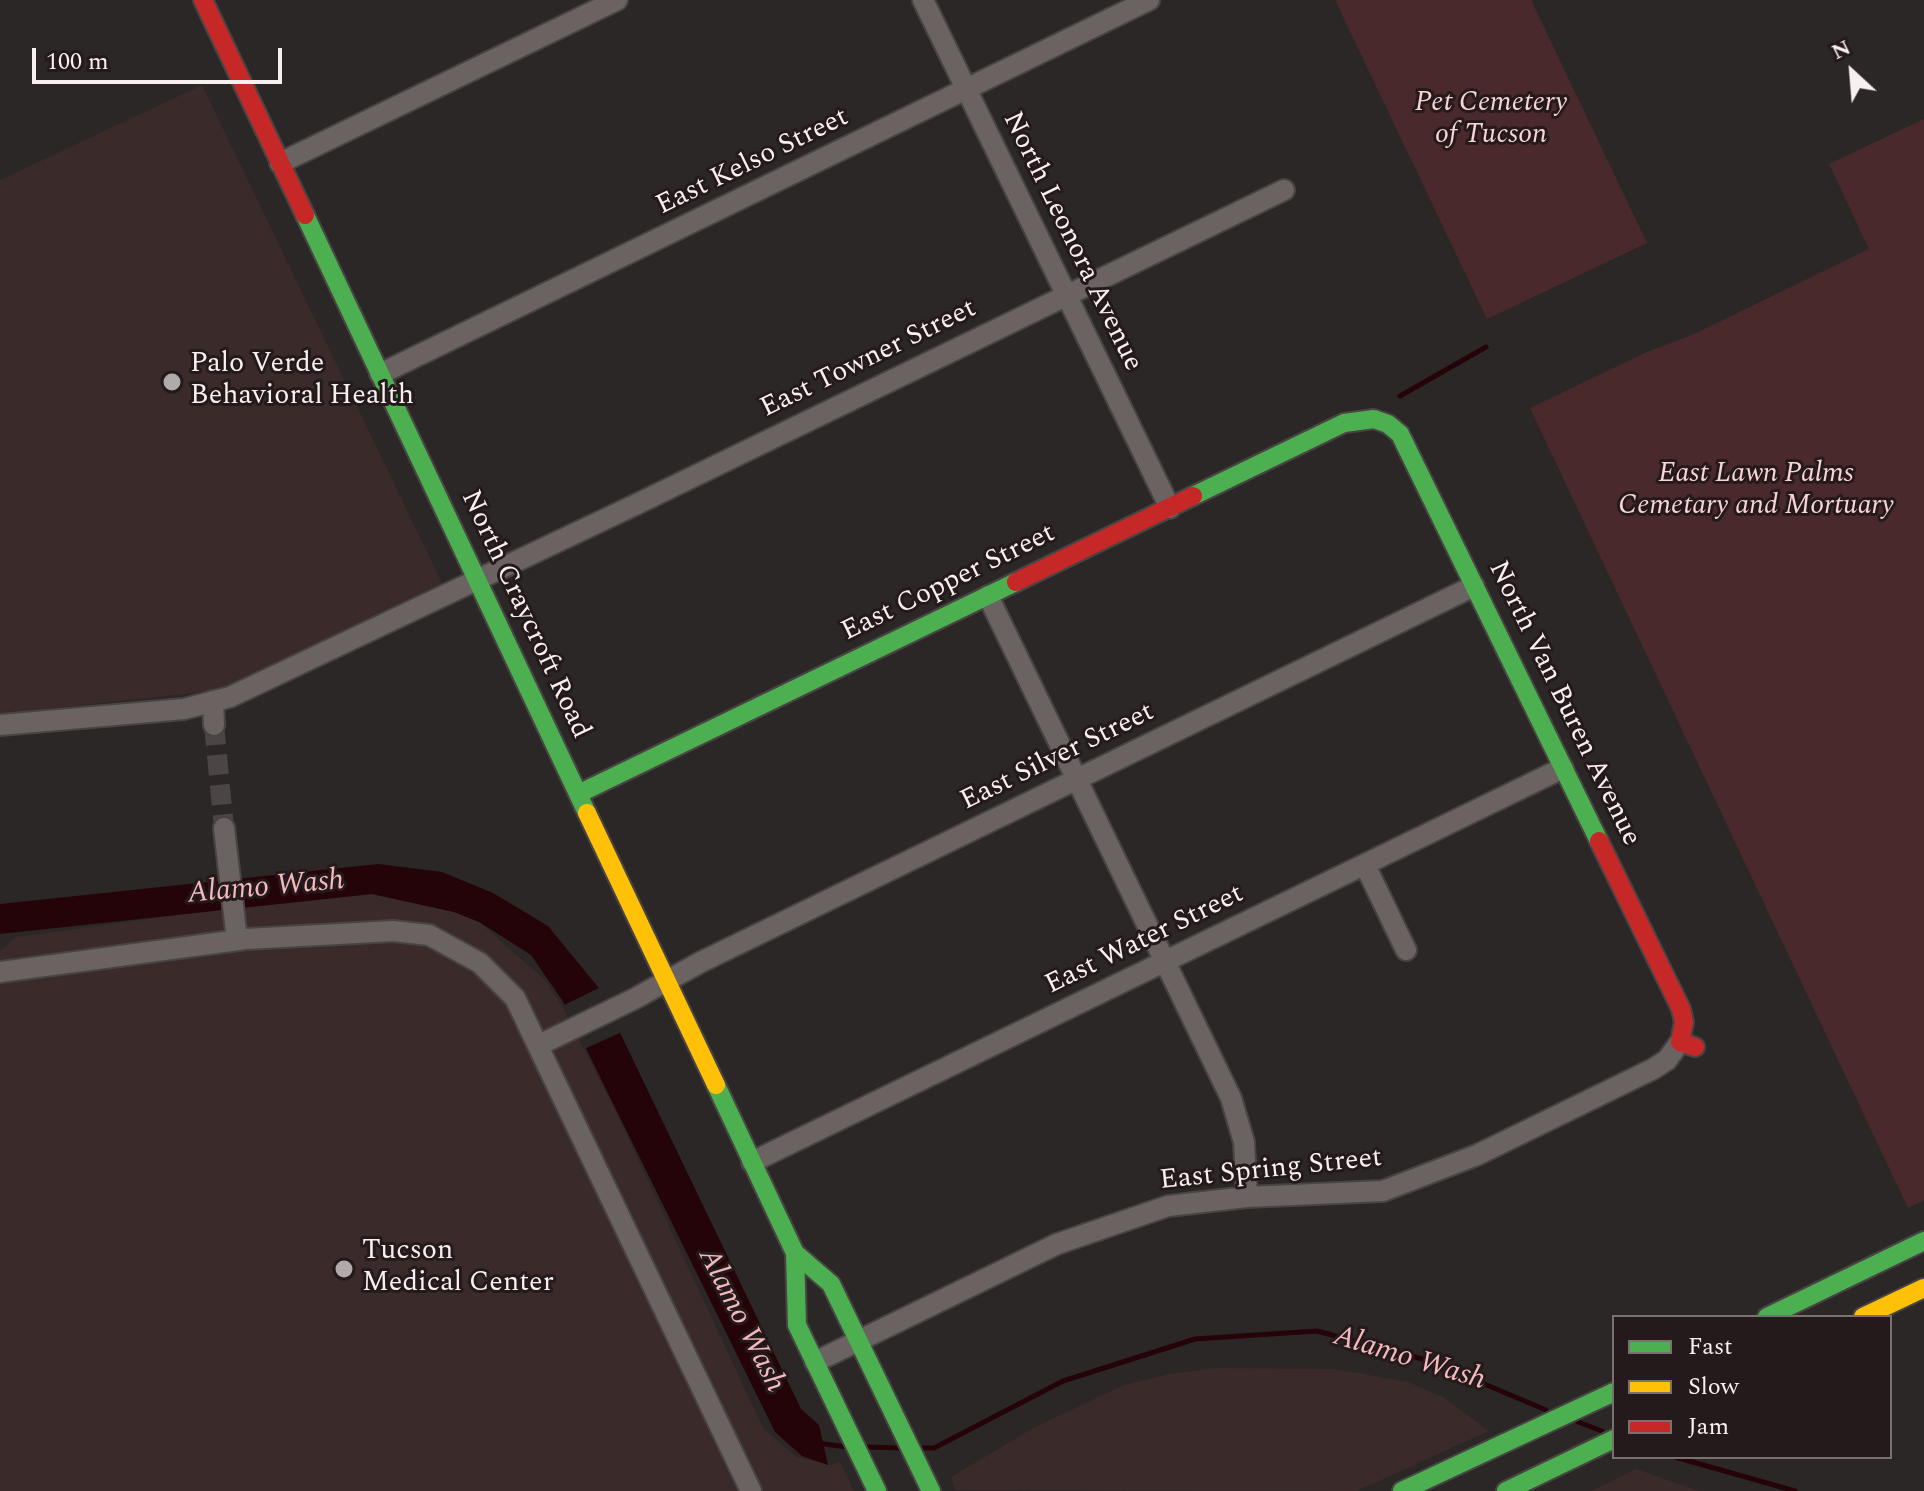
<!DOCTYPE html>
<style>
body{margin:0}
#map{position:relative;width:1924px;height:1491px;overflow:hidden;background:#2c2727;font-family:Spectral,serif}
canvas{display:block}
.legend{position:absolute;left:1612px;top:1315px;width:280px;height:144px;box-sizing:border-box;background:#251a1b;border:2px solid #797070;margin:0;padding:10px 14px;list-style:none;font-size:24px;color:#f8f0f0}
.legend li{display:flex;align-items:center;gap:16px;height:40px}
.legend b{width:40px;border:2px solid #797070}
.north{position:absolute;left:1812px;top:32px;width:80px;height:80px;-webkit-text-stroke:6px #251a1b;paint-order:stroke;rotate:334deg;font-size:22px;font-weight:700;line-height:32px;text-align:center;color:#f8f0f0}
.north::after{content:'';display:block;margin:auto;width:28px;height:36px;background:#f8f0f0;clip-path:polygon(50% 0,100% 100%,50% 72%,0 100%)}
.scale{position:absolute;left:32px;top:48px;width:250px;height:36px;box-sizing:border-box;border:4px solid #f8f0f0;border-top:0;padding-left:10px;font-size:24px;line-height:28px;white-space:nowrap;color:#f8f0f0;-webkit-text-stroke:6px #251a1b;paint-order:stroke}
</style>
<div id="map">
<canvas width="1924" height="1491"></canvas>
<ul class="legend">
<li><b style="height:10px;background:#4caf50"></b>Fast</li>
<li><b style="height:10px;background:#ffc107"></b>Slow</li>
<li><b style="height:10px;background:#c62828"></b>Jam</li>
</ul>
<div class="north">N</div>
<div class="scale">100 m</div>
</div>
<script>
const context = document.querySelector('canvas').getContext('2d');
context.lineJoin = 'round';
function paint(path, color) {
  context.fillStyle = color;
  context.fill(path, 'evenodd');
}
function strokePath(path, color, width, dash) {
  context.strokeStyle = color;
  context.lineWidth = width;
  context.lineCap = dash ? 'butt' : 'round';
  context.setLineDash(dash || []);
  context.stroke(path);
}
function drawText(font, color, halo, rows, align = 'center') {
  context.font = font + ' Spectral,serif';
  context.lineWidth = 6;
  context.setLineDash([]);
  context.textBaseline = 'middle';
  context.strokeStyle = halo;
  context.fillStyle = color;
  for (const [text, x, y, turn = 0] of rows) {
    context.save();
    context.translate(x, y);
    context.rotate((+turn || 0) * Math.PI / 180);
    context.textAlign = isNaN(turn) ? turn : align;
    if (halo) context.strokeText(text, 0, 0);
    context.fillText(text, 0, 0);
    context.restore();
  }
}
const built = new Path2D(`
 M 202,85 L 442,583 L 222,690 L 0,714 L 0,180 Z
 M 372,894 L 454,912 L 479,922 L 544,979 L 562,1006 L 615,1110 L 763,1428 L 795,1456 L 830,1465 L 840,1462 L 854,1491 L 0,1491 L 0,951 L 16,937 L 200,912 Z
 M 1215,1368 L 1335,1369 L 1408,1382 L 1443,1397 L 1489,1431 L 1357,1491 L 955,1490 L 951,1477 L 1035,1427 L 1124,1385 L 1170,1374 Z
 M 1636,1469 L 1699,1491 L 1591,1491 Z`);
const green = new Path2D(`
 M 1335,0 L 1531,0 L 1647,243 L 1487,319 Z
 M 1924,119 L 1924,1200 L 1908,1208 L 1530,408 L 1647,352 L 1692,335 L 1869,249 L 1829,164 Z`);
const water = new Path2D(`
 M 378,864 L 442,872 L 493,893 L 548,926 L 598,987 L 801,1409 L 819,1425 L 828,1465 L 802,1456 L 775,1432 L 562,1000 L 531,955 L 479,922 L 454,912 L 372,894 L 0,934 L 0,904 Z`);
const pier = new Path2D(`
 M 601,987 L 622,1032 L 584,1049 L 562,1006 Z`);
const stream = new Path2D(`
 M 1400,396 L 1486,347
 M 1578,1422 L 1602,1431
 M 817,1443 L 847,1447
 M 865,1447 L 899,1448
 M 921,1448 L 934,1448 L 1063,1381 L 1195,1339 L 1317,1331 L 1430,1361 L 1546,1410
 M 1675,1457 L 1795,1491`);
const streetTunnel = new Path2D(`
 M 214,725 L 224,828`);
const street = new Path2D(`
 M 923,0 L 1170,508
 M 280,163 L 617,0
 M 380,374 L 1149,0
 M 988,596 L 1231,1098 L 1244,1142 L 1247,1197
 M 213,701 L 214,725
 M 0,725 L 184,709 L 230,697 L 637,504 L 1284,190
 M 224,828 L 237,940
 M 1365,865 L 1406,950
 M 0,972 L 246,939 L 393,931 L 429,935 L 480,963 L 515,998 L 751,1491
 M 539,1045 L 634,999 L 701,962 L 1474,586
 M 752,1162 L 1563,768
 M 815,1362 L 1057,1244 L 1168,1206 L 1247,1197 L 1383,1191 L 1477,1155 L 1653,1069 L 1667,1060 L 1680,1042`);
const fast = new Path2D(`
 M 305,215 L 587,813
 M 1193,496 L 1344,423 L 1374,419 L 1388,424 L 1400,434 L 1599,841
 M 578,794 L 1016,582
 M 716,1085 L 795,1253 L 797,1325 L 877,1491
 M 795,1253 L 831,1284 L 931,1491
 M 1767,1317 L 1924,1241
 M 1402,1491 L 1614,1392
 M 1506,1491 L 1614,1439`);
const slow = new Path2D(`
 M 587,813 L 716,1085
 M 1863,1317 L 1924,1288`);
const jam = new Path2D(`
 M 203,0 L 305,215
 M 1016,582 L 1193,496
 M 1599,841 L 1681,1009 L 1684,1022 L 1680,1042 L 1695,1047`);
const markers = [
 [172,382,10,"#b1aaaa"],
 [344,1269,10,"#b1aaaa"]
];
const parkNames = [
 ["Pet Cemetery",1491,105],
 ["of Tucson",1491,137],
 ["East Lawn Palms",1756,476],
 ["Cemetary and Mortuary",1756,508]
];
const streetNames = [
 ["East Kelso Street",753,163,-26],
 ["North Leonora Avenue",1071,242,64],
 ["East Towner Street",869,360,-26],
 ["East Copper Street",949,584,-26],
 ["North Craycroft Road",524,615,65],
 ["North Van Buren Avenue",1563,704,64],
 ["East Silver Street",1058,758,-26],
 ["East Water Street",1145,941,-26],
 ["East Spring Street",1271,1171,-6]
];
const poiNames = [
 ["Palo Verde",190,366],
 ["Behavioral Health",190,398],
 ["Tucson",362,1253],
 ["Medical Center",362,1285]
];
const waterNames = [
 ["Alamo Wash",266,889,-5],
 ["Alamo Wash",740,1321,63],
 ["Alamo Wash",1409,1360,17]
];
paint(built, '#3a2a2a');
paint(green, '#49292c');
paint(water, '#240408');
paint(pier, '#2c2727');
strokePath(stream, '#240408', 5);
strokePath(streetTunnel, '#4b4545', 20, [20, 10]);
strokePath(street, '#484444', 24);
strokePath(fast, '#484444', 22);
strokePath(slow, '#484444', 22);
strokePath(jam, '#484444', 22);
strokePath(street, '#6b6262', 20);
strokePath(fast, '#4caf50', 18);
strokePath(slow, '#ffc107', 18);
strokePath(jam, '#c62828', 18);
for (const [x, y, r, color] of markers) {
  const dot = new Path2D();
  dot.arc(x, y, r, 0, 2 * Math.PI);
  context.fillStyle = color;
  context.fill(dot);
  strokePath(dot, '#251a1b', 3);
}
drawText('italic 28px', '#fad3d5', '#251a1b', parkNames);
drawText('28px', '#f8f0f0', '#251a1b', streetNames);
drawText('28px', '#f8f0f0', '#251a1b', poiNames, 'left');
drawText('italic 30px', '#f3b9bd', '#251a1b', waterNames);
</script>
